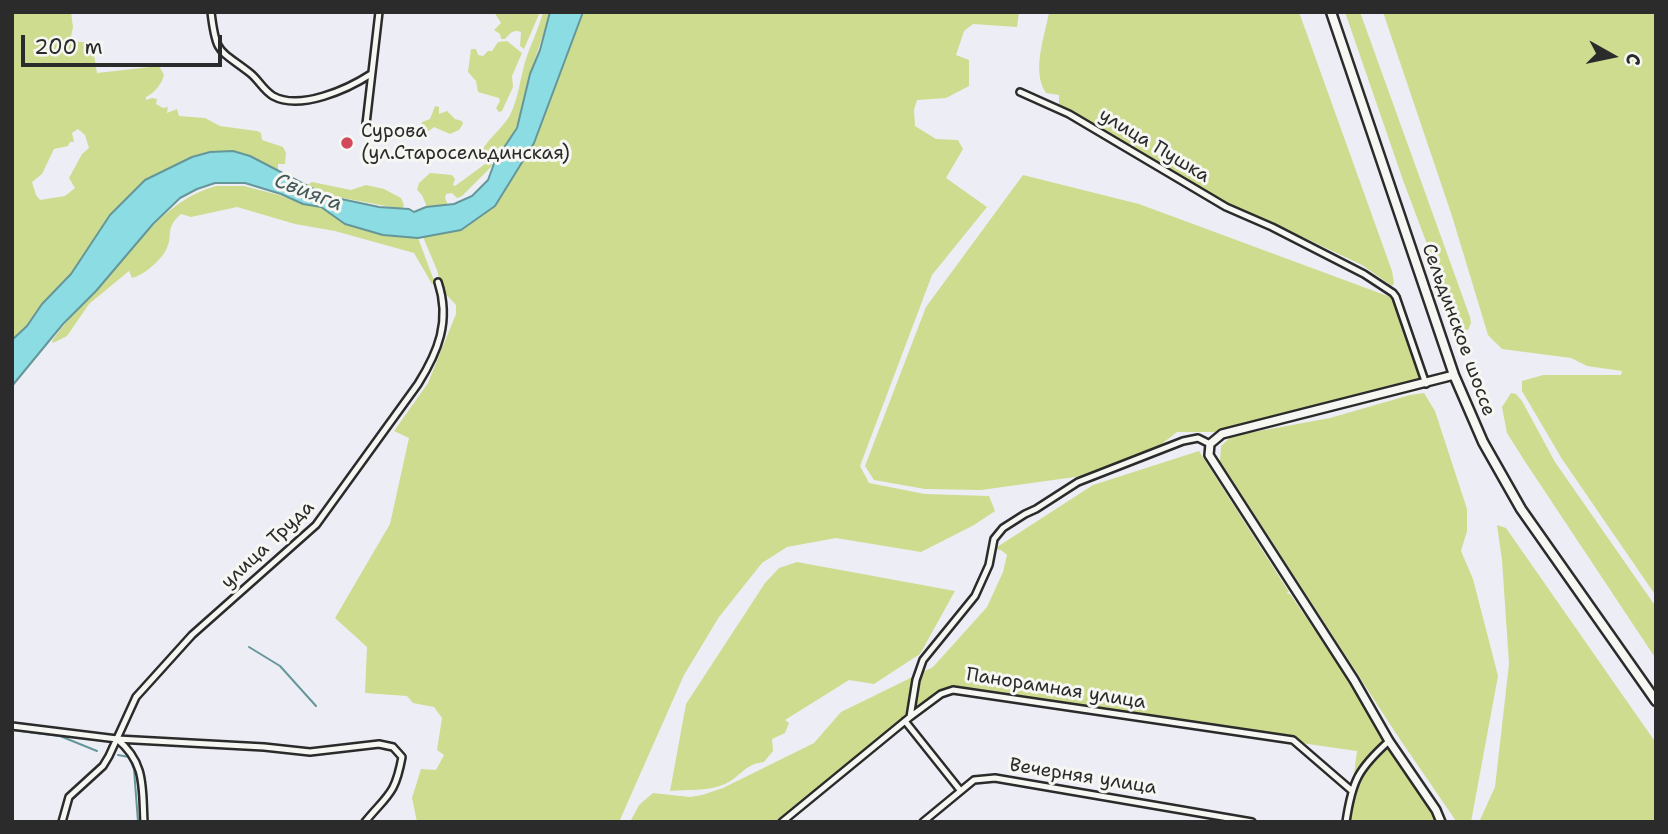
<!DOCTYPE html>
<meta charset="utf-8">
<style>
body{margin:0}
#map{position:relative;width:1668px;height:834px;overflow:hidden;background:#edeef5;font-family:"Shantell Sans",sans-serif}
canvas{display:block}
.frame{position:absolute;inset:0;border:14px solid #2b2b2b;pointer-events:none}
.north{position:absolute;left:1577px;top:21px;width:70px;height:70px;-webkit-text-stroke:5px #f6f6f2;paint-order:stroke;rotate:99deg;font-size:19px;font-weight:700;line-height:28px;text-align:center;color:#2b2b2b}
.north::after{content:'';display:block;margin:auto;width:24px;height:32px;background:#2b2b2b;clip-path:polygon(50% 0,100% 100%,50% 72%,0 100%)}
.scale{position:absolute;left:21px;top:35px;width:201px;height:32px;box-sizing:border-box;border:4px solid #2b2b2b;border-top:0;padding-left:9px;font-size:21px;line-height:24px;white-space:nowrap;color:#2b2b2b;-webkit-text-stroke:5px #f6f6f2;paint-order:stroke}
</style>
<div id="map">
<canvas width="1668" height="834"></canvas>
<div class="frame"></div>
<div class="north">С</div>
<div class="scale">200 m</div>
</div>
<script>
const context = document.querySelector('canvas').getContext('2d');
context.lineJoin = 'round';
function paint(path, color) {
  context.fillStyle = color;
  context.fill(path, 'evenodd');
}
function strokePath(path, color, width, dash) {
  context.strokeStyle = color;
  context.lineWidth = width;
  context.lineCap = dash ? 'butt' : 'round';
  context.setLineDash(dash || []);
  context.stroke(path);
}
function drawText(font, color, halo, rows, align = 'center') {
  context.font = font + ' "Shantell Sans",sans-serif';
  context.lineWidth = 6;
  context.setLineDash([]);
  context.textBaseline = 'middle';
  context.strokeStyle = halo;
  context.fillStyle = color;
  for (const [text, x, y, turn = 0] of rows) {
    context.save();
    context.translate(x, y);
    context.rotate((+turn || 0) * Math.PI / 180);
    context.textAlign = isNaN(turn) ? turn : align;
    if (halo) context.strokeText(text, 0, 0);
    context.fillText(text, 0, 0);
    context.restore();
  }
}
const green = new Path2D(`
 M 12,12 L 71,12 L 73,27 L 70,41 L 92,43 L 97,73 L 159,66 L 164,75 C 162,84 154,93 146,97 L 146,100 L 152,98 L 157,99 L 156,104 L 163,108 L 168,107 L 167,113 L 177,109 L 179,116 L 205,118 L 220,126 L 257,131 L 261,133 L 262,140 L 283,147 L 286,153 L 285,164 L 278,164 L 278,171 L 250,156 L 233,151 L 110,215 L 71,274 L 42,304 L 27,326 L 12,340 ZM 78,129 L 85,135 L 89,148 L 82,154 L 69,178 L 75,188 L 65,196 L 40,200 L 36,195 L 32,182 L 42,174 L 54,149 L 68,146 L 70,142 L 74,142 L 72,133 Z
 M 494,12 L 540,12 L 524,49 L 520,46 L 521,32 C 512,29 510,34 505,39 L 501,39 L 500,34 L 494,30 L 501,23 Z
 M 543,12 L 550,12 C 544,34 536,54 530,76 C 521,104 520,136 497,157 L 481,161 L 479,156 C 486,140 500,131 509,117 C 517,102 519,86 523,70 C 527,51 538,32 543,12 Z
 M 583,12 L 1019,12 L 1017,27 L 973,24 L 964,31 L 956,55 L 969,60 L 969,86 L 946,98 L 917,100 L 914,110 L 915,126 L 936,139 L 958,140 L 963,149 L 946,178 L 987,207 L 932,275 L 860,466 L 869,483 L 925,494 L 989,496 L 995,511 L 974,525 L 921,552 L 836,538 L 787,547 L 762,563 L 719,617 L 684,675 L 619,822 L 417,822 L 412,798 L 421,769 L 436,770 L 444,755 L 437,750 L 442,718 L 434,707 L 413,703 L 407,696 L 365,693 L 367,647 L 335,618 L 390,524 L 409,438 L 394,431 L 428,383 L 456,314 L 456,305 L 442,290 L 437,270 L 423,237 L 461,230 L 534,143 Z
 M 1049,12 L 1299,12 L 1392,271 L 1394,283 L 1392,286 L 1362,265 L 1256,215 L 1227,206 L 1059,106 L 1059,95 L 1046,93 C 1031,71 1045,36 1049,12 Z
 M 1345,12 L 1360,12 L 1470,317 L 1471,323 L 1468,330 L 1459,329 L 1404,183 Z
 M 1383,12 L 1656,12 L 1656,596 L 1562,459 L 1522,391 L 1522,381 L 1543,375 L 1621,375 L 1622,371 L 1587,366 L 1571,358 L 1502,349 L 1488,335 L 1452,216 Z
 M 507,41 L 522,53 L 512,76 L 513,87 L 502,111 L 499,112 L 496,108 L 500,101 L 499,98 L 478,92 L 476,81 L 468,72 L 471,49 L 476,49 L 478,55 L 483,56 L 488,51 L 492,51 L 498,42 Z
 M 435,106 L 439,107 L 439,114 L 447,111 L 455,119 L 462,121 L 463,124 L 459,130 L 450,134 L 434,127 L 429,131 L 420,129 L 422,122 L 430,119 Z
 M 485,164 L 491,163 L 493,165 L 462,196 L 457,198 L 452,193 L 446,194 L 445,198 L 448,205 L 427,207 L 422,195 L 417,190 L 419,183 L 430,173 L 452,175 L 455,179 L 453,185 L 455,186 Z
 M 1023,175 L 1139,204 L 1393,298 L 1422,382 L 1225,432 L 1177,432 L 1154,450 L 1082,476 L 981,490 L 925,489 L 874,480 L 865,466 L 926,307 Z
 M 312,182 L 351,190 L 366,185 L 384,189 L 401,198 L 404,205 L 402,209 L 321,194 L 307,185 Z
 M 216,186 L 244,186 L 279,195 L 303,204 L 321,207 L 345,224 L 383,235 L 418,238 L 435,283 L 432,284 L 414,253 L 335,231 L 295,224 L 237,207 L 191,217 L 181,214 C 164,229 174,235 166,250 C 160,261 144,275 132,278 L 129,271 L 89,304 L 67,336 L 53,343 L 52,341 C 64,323 80,308 95,292 C 132,253 161,201 216,186 Z
 M 1424,393 L 1435,411 L 1467,509 L 1467,531 L 1461,551 L 1473,579 L 1498,676 L 1471,822 L 1456,821 L 1395,732 L 1220,461 L 1221,446 L 1232,436 L 1330,418 L 1410,395 Z
 M 1511,393 L 1516,394 L 1522,401 L 1555,462 L 1656,607 L 1656,659 L 1524,460 L 1507,433 L 1502,407 Z
 M 1199,451 L 1289,592 L 1286,593 L 1290,594 L 1339,665 L 1437,822 L 1348,822 L 1357,751 L 942,692 L 783,822 L 630,822 L 639,805 L 653,793 L 690,797 L 702,795 L 723,788 L 814,743 L 841,712 L 933,667 L 987,607 L 1003,572 L 1007,555 L 1001,550 L 994,549 L 1093,485 Z
 M 1497,525 L 1506,528 L 1656,743 L 1656,822 L 1479,822 L 1495,787 L 1509,664 L 1502,560 Z
 M 797,562 L 955,591 L 920,654 L 874,684 L 849,680 L 785,720 L 789,723 L 785,733 L 772,739 L 773,751 L 764,762 C 744,764 742,776 725,784 C 707,792 687,789 670,791 L 686,704 L 765,583 L 779,568 Z`);
const water = new Path2D(`
 M 550,12 L 583,12 L 534,143 L 495,206 L 461,230 L 418,238 L 383,235 L 345,224 L 321,207 L 303,204 L 281,194 L 245,183 L 215,183 L 197,189 L 180,198 L 153,224 L 96,291 L 63,324 L 12,386 L 12,340 L 27,326 L 42,304 L 71,274 L 110,215 L 145,180 L 192,157 L 210,152 L 233,151 L 250,156 L 327,196 L 379,207 L 409,209 L 414,212 L 426,207 L 454,204 L 472,196 L 488,180 L 495,161 L 517,128 L 530,74 L 540,50 Z`);
const stream = new Path2D(`
 M 249,647 L 280,666 L 316,706
 M 12,730 L 60,736 L 97,751
 M 118,755 L 129,757 L 134,769 L 138,822`);
const minor = new Path2D(`
 M 211,12 C 216,55 219,49 250,73 C 258,79 263,90 273,96 C 300,111 348,89 371,74
 M 1020,92 L 1069,114 L 1226,207 L 1272,227 L 1364,274 L 1393,293 L 1396,297 L 1426,384
 M 366,124 L 379,12
 M 910,717 L 916,680 L 923,660 L 975,596 L 989,565 L 994,539 L 1003,528 L 1025,514 L 1036,509 L 1078,482 L 1183,441 L 1198,438 L 1210,444
 M 905,721 L 960,790
 M 12,726 L 117,739 L 264,747 L 310,752 L 379,744 L 393,747 L 402,757 C 395,795 388,794 365,822
 M 117,739 C 146,763 142,787 144,822
 M 62,822 L 69,797 L 103,766 L 109,756 L 136,697 L 192,635 L 316,525 L 418,384 C 438,352 451,321 438,282
 M 782,822 L 910,717 L 941,694 L 953,690 L 1293,740 L 1351,790
 M 923,822 L 974,780 L 995,778 L 1252,822
 M 1346,822 C 1352,781 1358,769 1389,741`);
const tertiary = new Path2D(`
 M 1441,822 L 1436,810 L 1389,741 L 1354,680 L 1209,455 L 1210,444 L 1222,434 L 1454,375`);
const secondary = new Path2D(`
 M 1331,12 L 1454,375 L 1483,442 L 1521,509 L 1656,701`);
const markers = [
 [347,143,7,"#d1495b"]
];
const poiNames = [
 ["Сурова",361,132],
 ["(ул.Старосельдинская)",361,154]
];
const streetNames = [
 ["улица Пушка",1154,146,31],
 ["Сельдинское шоссе",1458,330,70],
 ["улица Труда",268,545,-43],
 ["Панорамная улица",1056,689,9],
 ["Вечерняя улица",1083,777,9]
];
const waterNames = [
 ["Свияга",308,193,21]
];
paint(green, '#cddc8f');
paint(water, '#8bdde3');
strokePath(water, '#659699', 2);
strokePath(stream, '#659699', 2);
strokePath(minor, '#2b2b2b', 10);
strokePath(tertiary, '#2b2b2b', 12);
strokePath(secondary, '#2b2b2b', 13);
strokePath(minor, '#f6f6f2', 5);
strokePath(tertiary, '#f6f6f2', 7);
strokePath(secondary, '#f6f6f2', 8);
for (const [x, y, r, color] of markers) {
  const dot = new Path2D();
  dot.arc(x, y, r, 0, 2 * Math.PI);
  context.fillStyle = color;
  context.fill(dot);
  strokePath(dot, '#f6f6f2', 2.5);
}
drawText('19px', '#2b2b2b', '#f6f6f2', poiNames, 'left');
drawText('19px', '#2b2b2b', '#f6f6f2', streetNames);
drawText('italic 21px', '#435859', '#f6f6f2', waterNames);
</script>
